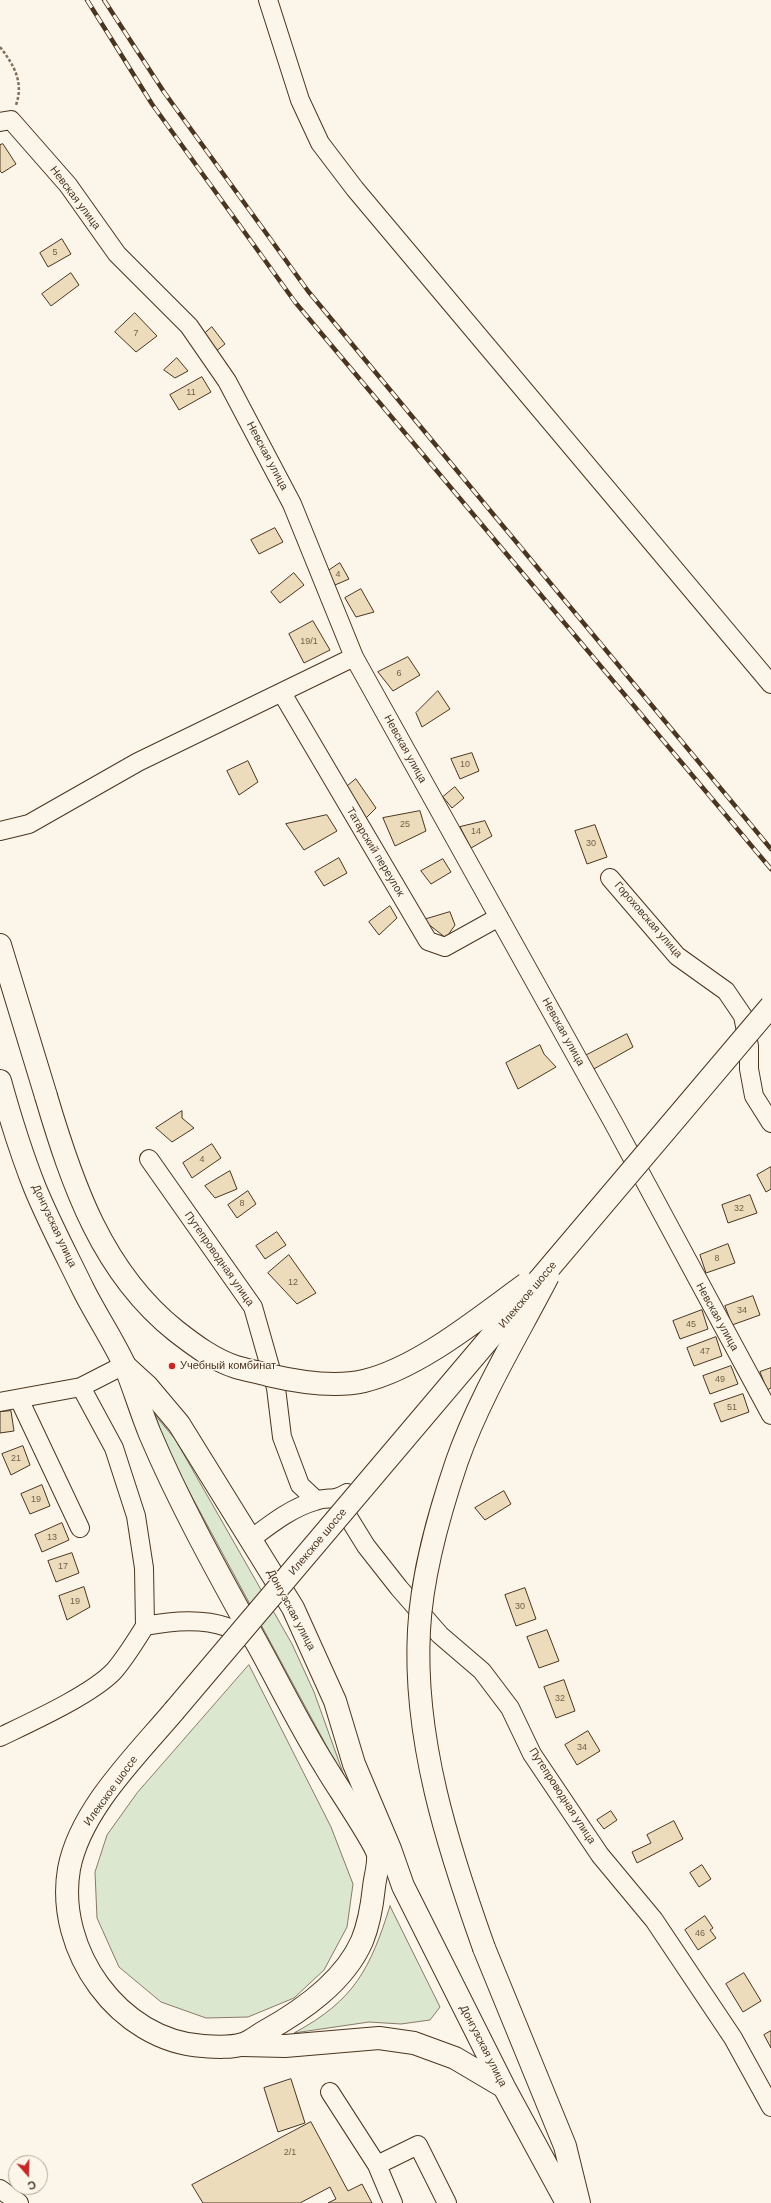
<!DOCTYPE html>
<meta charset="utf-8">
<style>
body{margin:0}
#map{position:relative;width:771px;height:2203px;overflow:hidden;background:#fbf6e9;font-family:Helvetica,sans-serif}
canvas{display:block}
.north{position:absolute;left:8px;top:2155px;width:40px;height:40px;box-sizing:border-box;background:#fbf6e9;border:1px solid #b4a999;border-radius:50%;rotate:160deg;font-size:11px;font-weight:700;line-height:16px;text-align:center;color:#4a3520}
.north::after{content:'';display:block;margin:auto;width:14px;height:18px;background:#c62828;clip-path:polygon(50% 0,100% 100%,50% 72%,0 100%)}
</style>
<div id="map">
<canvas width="771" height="2203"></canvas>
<div class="north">С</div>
</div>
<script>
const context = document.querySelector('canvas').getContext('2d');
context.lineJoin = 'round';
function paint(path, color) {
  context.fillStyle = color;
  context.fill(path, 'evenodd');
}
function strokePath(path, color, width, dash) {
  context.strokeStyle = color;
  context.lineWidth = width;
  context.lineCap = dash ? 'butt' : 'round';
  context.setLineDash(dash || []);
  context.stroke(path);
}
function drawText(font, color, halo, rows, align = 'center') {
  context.font = font + ' Helvetica,sans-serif';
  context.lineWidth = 3;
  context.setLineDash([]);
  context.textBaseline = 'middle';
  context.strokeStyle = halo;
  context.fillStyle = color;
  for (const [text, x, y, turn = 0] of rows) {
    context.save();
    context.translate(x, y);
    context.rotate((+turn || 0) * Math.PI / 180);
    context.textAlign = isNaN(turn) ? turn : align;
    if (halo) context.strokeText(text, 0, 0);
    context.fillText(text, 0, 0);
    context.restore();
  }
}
const green = new Path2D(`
 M 144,1402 L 175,1439 L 292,1644 L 314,1692 L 347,1784 L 164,1445 Z
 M 249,1665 L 331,1827 L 353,1884 L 347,1927 L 324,1970 L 294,1998 L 248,2017 L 206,2018 L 161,2002 L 119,1967 L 97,1918 L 95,1872 L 107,1835 L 137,1793 Z
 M 390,1906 L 440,2007 L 430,2020 L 401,2024 L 369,2022 L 294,2033 C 355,2000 370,1969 390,1906 Z`);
const building = new Path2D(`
 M 3,144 L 16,164 L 2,173 L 0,171 L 0,145 Z
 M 62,239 L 71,254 L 48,267 L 40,253 Z
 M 71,273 L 79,285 L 51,306 L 42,294 Z
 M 135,313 L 157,336 L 136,352 L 115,332 Z
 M 212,327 L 225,344 L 215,352 L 203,335 Z
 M 177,358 L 188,371 L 175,378 L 164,370 Z
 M 202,377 L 211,392 L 179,410 L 170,395 Z
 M 275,528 L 283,542 L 259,554 L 251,540 Z
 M 340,563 L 349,579 L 335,585 L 328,571 Z
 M 294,573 L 304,585 L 280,603 L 271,592 Z
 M 361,589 L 374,612 L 356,617 L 345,598 Z
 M 313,621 L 330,650 L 304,663 L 289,634 Z
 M 408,657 L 420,675 L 393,691 L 378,672 Z
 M 438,691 L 450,709 L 422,727 L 416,713 Z
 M 472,753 L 479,771 L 460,779 L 451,759 Z
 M 248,761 L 258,782 L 239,795 L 227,771 Z
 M 356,779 L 376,808 L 364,820 L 344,789 Z
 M 455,787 L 464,798 L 452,808 L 443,797 Z
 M 420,811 L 426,831 L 395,846 L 383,818 Z
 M 327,815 L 337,831 L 304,850 L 286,824 Z
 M 485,821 L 492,836 L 471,848 L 460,827 Z
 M 595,825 L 607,857 L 587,864 L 575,831 Z
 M 339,858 L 347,873 L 324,886 L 315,872 Z
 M 443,859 L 451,872 L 431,884 L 421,871 Z
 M 390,906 L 397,918 L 379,935 L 369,922 Z
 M 450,912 L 455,925 L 446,938 L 423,920 Z
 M 627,1034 L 633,1047 L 592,1070 L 585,1056 Z
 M 540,1045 L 544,1054 L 556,1067 L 518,1089 L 506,1063 Z
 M 182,1111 L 182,1118 L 194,1128 L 172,1142 L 156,1128 Z
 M 212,1144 L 221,1158 L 192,1178 L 183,1163 Z
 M 771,1167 L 771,1189 L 766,1192 L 757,1175 Z
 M 230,1171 L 237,1189 L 215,1198 L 205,1186 Z
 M 248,1191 L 256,1204 L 237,1218 L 228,1205 Z
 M 750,1195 L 757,1213 L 728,1223 L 722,1205 Z
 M 277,1232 L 286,1245 L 265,1259 L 256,1246 Z
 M 728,1244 L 735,1263 L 706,1273 L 700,1255 Z
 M 289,1255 L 316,1293 L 297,1304 L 268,1273 Z
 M 753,1296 L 760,1315 L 732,1325 L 725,1306 Z
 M 702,1310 L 708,1329 L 680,1339 L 673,1321 Z
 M 716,1337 L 722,1356 L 694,1366 L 687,1348 Z
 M 731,1366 L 738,1384 L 710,1394 L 703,1376 Z
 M 771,1368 L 771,1388 L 767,1390 L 760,1372 Z
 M 743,1394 L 749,1412 L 721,1422 L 714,1404 Z
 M 11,1411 L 14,1431 L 0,1433 L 0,1412 Z
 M 23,1446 L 30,1465 L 11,1475 L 2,1454 Z
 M 42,1485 L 50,1506 L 30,1514 L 21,1494 Z
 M 504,1491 L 511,1504 L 485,1520 L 475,1508 Z
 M 62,1523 L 69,1540 L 42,1552 L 35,1535 Z
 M 72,1553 L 79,1573 L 56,1582 L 48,1561 Z
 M 84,1587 L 90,1607 L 67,1620 L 59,1596 Z
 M 525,1588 L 536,1619 L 516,1626 L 505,1595 Z
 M 547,1630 L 559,1661 L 539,1668 L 527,1637 Z
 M 564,1680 L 575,1711 L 556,1718 L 544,1687 Z
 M 588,1731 L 600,1751 L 577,1765 L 565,1745 Z
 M 611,1811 L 617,1820 L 604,1829 L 597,1820 Z
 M 674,1821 L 683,1839 L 637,1863 L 632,1852 L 651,1843 L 647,1835 Z
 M 702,1865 L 711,1879 L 699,1887 L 690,1873 Z
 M 705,1916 L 713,1928 L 710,1930 L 716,1938 L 698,1950 L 685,1930 Z
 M 744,1973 L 761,2001 L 743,2012 L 726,1984 Z
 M 771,2031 L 771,2048 L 764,2035 Z
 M 291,2079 L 305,2123 L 278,2132 L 264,2088 Z
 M 311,2122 L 348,2191 L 362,2184 L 372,2203 L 328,2203 L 336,2199 L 330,2187 L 300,2203 L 203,2203 L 192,2185 Z`);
const path = new Path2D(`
 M 0,47 C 14,65 24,82 16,105`);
const minor = new Path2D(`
 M 268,0 L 300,100 L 320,143 L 355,189 L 771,684
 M 0,122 L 11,120 L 68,185 L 117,254 L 189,326 L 227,381 L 292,504 L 354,657 L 614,1124 L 771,1415
 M 282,693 L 428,941 L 445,947 L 499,917
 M 0,831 L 29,824 L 138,762 L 354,657
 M 610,878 L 677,956 L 726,991 L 743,1016 L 749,1046 L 749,1069 L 754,1096 L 771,1123
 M 149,1159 L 253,1307 L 276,1388 L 282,1437 L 300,1485 L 316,1500
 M 81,1387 L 114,1448 L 136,1516 L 144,1568 L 145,1626
 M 19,1399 L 80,1528
 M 0,1402 L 81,1387 L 124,1365
 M 337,1499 L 366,1546 L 399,1588 L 440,1635 L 482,1671 L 510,1708 L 532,1754 L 600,1855 L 654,1920 L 733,2038 L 771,2107
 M 251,1539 C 271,1524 291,1508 315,1501 C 329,1496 332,1502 347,1493
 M 145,1626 C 170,1621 202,1618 227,1627 C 236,1630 244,1635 252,1639
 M 0,1737 C 31,1722 91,1695 114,1671 C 126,1657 135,1642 145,1626
 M 330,2092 L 377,2165 L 393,2203
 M 377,2165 L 418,2145 L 447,2203
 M 0,2189 L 19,2203`);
const major = new Path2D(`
 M 124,1365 L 147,1386 L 179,1424 L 293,1608 L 335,1701 L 354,1764 L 390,1849 L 403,1886 L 504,2087 L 567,2203
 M 484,1948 L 565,2146 L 579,2203
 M 242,2045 L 285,2046 L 379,2038 L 414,2043 L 455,2058 L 504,2087`);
const highway = new Path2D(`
 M 0,945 L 46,1096
 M 0,1081 C 10,1117 21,1153 35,1188 C 49,1222 67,1256 83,1289 C 96,1315 113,1340 125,1366 C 134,1388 141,1412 150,1434 C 181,1507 221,1578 259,1647 C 281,1687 301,1728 325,1766 C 334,1782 376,1843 378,1855 C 379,1865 375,1877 374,1887 C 372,1906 369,1924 362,1941 C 344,1982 302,2011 264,2032 C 257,2036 250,2042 243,2044 C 231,2048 216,2047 203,2046 C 119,2041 55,1950 69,1869 C 80,1810 136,1756 174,1711`);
const rail = new Path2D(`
 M 87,0 L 152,104 L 295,302 L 771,869
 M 104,0 L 164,92 L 308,291 L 771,849`);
const majorBridge = new Path2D(`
 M 484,1948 C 448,1847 413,1739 419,1630 C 422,1573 439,1514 457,1461 C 480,1396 517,1336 548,1276`);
const highwayBridge = new Path2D(`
 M 46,1096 C 72,1184 102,1272 176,1331 C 194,1345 214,1360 236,1367 C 246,1370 257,1372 268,1375 C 298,1382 334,1388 364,1381 C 419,1368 480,1317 526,1284
 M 174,1711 L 771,1006`);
const markers = [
 [172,1366,4,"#c62828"]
];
const numberNames = [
 ["5",55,253],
 ["7",136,334],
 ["11",191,393],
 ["4",338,575],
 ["19/1",309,642],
 ["6",399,674],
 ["10",465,765],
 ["25",405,825],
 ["14",476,832],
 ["30",591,844],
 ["4",202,1160],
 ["8",242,1204],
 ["32",739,1209],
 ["8",717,1259],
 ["12",293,1283],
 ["34",742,1311],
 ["45",691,1325],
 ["47",705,1352],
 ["49",720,1380],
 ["51",732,1408],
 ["21",16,1459],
 ["19",36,1500],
 ["13",52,1538],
 ["17",63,1567],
 ["19",75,1602],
 ["30",520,1607],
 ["32",560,1699],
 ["34",582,1748],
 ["46",700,1934],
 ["2/1",290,2153]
];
const streetNames = [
 ["Невская улица",75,198,53],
 ["Невская улица",267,456,62],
 ["Невская улица",405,749,61],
 ["Татарский переулок",375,852,59],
 ["Гороховская улица",648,920,49],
 ["Невская улица",563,1032,61],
 ["Донгузская улица",54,1226,65],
 ["Путепроводная улица",219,1259,55],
 ["Илекское шоссе",528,1295,-50],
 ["Невская улица",717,1317,61],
 ["Илекское шоссе",318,1542,-50],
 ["Донгузская улица",291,1610,62],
 ["Илекское шоссе",111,1791,-54],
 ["Путепроводная улица",562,1796,57],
 ["Донгузская улица",483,2046,63]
];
const poiNames = [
 ["Учебный комбинат",180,1366]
];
paint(green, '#dce7d0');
strokePath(green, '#887966', 1);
paint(building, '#ecdcbc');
strokePath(building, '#4a3520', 1);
strokePath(minor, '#4a3520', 20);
strokePath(major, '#4a3520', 24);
strokePath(highway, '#4a3520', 24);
strokePath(path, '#7f6f5c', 2.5, [3, 2]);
strokePath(minor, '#fbf6e9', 18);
strokePath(major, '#fbf6e9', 22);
strokePath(highway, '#fbf6e9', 22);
strokePath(rail, '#4a3520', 4.5);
strokePath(rail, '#fbf6e9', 3, [9]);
strokePath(majorBridge, '#4a3520', 24, []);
strokePath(highwayBridge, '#4a3520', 24, []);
strokePath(majorBridge, '#fbf6e9', 22);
strokePath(highwayBridge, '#fbf6e9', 22);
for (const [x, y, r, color] of markers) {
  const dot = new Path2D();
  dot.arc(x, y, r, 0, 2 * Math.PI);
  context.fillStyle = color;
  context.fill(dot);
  strokePath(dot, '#fbf6e9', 1.5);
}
drawText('9px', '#725f47', null, numberNames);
drawText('11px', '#4a3520', '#fbf6e9', streetNames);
drawText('11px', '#4a3520', '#fbf6e9', poiNames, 'left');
</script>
